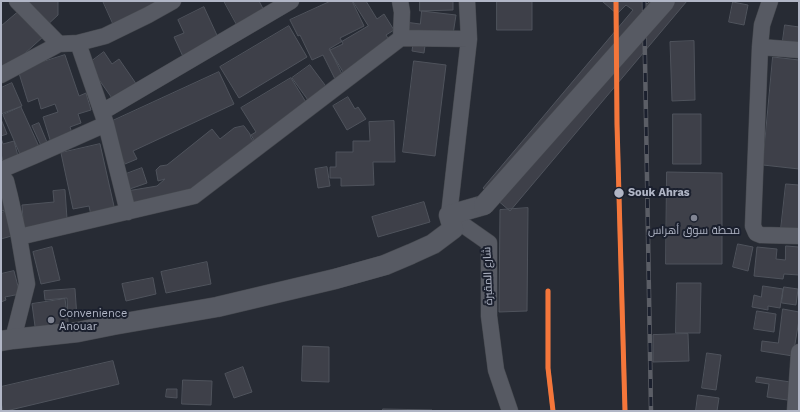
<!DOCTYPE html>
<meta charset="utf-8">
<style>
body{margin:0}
#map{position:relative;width:800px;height:412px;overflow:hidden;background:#272b34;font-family:"Work Sans",sans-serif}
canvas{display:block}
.frame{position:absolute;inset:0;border:2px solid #b1b6c6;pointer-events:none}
</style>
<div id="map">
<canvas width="800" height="412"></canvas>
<div class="frame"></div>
</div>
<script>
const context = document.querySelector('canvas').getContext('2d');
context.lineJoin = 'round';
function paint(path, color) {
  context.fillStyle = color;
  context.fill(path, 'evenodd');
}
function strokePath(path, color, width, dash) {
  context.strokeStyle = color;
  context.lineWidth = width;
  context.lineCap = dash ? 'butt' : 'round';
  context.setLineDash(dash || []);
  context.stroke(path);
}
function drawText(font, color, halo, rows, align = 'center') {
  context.font = font + ' "Work Sans",Cairo,sans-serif';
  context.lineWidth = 4;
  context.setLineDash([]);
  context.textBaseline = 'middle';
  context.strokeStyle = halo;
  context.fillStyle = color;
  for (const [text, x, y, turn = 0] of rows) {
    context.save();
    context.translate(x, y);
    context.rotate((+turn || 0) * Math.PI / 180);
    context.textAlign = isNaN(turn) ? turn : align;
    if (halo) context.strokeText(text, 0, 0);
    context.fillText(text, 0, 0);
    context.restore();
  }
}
const building = new Path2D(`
 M 17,1 L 58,1 L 58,15 L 44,28 L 44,36 L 1,75 L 1,26 L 21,9 Z
 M 103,1 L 179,1 L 116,30 Z
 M 224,1 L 259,1 L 268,18 L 241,32 Z
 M 331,1 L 352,1 L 364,26 L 340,38 L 343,44 L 330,50 L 345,80 L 337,83 L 323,55 L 312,60 L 300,35 L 298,36 L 290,20 Z
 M 353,1 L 366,1 L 377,19 L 384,14 L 394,30 L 386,35 L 394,48 L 348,80 L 329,49 L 368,26 Z
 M 420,1 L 453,1 L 453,10 L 420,11 Z
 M 497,1 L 532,1 L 532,30 L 497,30 Z
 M 604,1 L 644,1 L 647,4 L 650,1 L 687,1 L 510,211 L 483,188 L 633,10 L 626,5 L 617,14 L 603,2 Z
 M 733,2 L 748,5 L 744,25 L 729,22 Z
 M 204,7 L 221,44 L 185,61 L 174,37 L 184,33 L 178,20 Z
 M 422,11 L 456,15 L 452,41 L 426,38 L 424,53 L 412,51 L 414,36 L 403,34 L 405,22 L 420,24 Z
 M 785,25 L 799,27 L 799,57 L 781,55 Z
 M 289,26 L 307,57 L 239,98 L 220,67 Z
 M 694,41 L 695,100 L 672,101 L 670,42 Z
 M 104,52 L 112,64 L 119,59 L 137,85 L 114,101 L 88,64 Z
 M 65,55 L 79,96 L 86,93 L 91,110 L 78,114 L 81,123 L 70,127 L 73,136 L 51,143 L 43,117 L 58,112 L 55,104 L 41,109 L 38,98 L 28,102 L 18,70 Z
 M 773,57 L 799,60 L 799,169 L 763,165 Z
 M 414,61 L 446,65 L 435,156 L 403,152 Z
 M 310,65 L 331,93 L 313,107 L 292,78 Z
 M 219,72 L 234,104 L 133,151 L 137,159 L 125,164 L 106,124 Z
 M 291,78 L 312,112 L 257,145 L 251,135 L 256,132 L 241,108 Z
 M 12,83 L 22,106 L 1,114 L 1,88 Z
 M 348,97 L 355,109 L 358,107 L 366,119 L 347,130 L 333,106 Z
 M 21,107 L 41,151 L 22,159 L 3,115 Z
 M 673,114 L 701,114 L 701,164 L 673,164 Z
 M 1,119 L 7,134 L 1,136 Z
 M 394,121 L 395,162 L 373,162 L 374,185 L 341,186 L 341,178 L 330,178 L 330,167 L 336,167 L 336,152 L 353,152 L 353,141 L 370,141 L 369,122 Z
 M 39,123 L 49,147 L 43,150 L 32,126 Z
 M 244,126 L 250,134 L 251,138 L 257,146 L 183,205 L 129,204 L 127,191 L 157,186 L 165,179 L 158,181 L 156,170 L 160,166 L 167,165 L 212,129 L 220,139 L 234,128 Z
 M 1,138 L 3,144 L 14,141 L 18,156 L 3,161 L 1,154 Z
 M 100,144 L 116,215 L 92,220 L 89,206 L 73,209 L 61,153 Z
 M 327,167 L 330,186 L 318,188 L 315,169 Z
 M 142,168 L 147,183 L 124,191 L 118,177 Z
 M 667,172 L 722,173 L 722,264 L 666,264 Z
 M 786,184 L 799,185 L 799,231 L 781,229 Z
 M 65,190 L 68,233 L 24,236 L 22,205 L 54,202 L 53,191 Z
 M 1,191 L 10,209 L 1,211 Z
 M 424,202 L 430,222 L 378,237 L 372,217 Z
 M 528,208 L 527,311 L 499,312 L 500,210 Z
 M 12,210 L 15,235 L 1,239 L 1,213 Z
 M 738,244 L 753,247 L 748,271 L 733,267 Z
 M 786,246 L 799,247 L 799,275 L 784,274 L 783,279 L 754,276 L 757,247 L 777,249 L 776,259 L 785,260 Z
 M 52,247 L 60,280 L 41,284 L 33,252 Z
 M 207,262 L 211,284 L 166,293 L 161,272 Z
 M 14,271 L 20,294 L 5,297 L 6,300 L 1,302 L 1,274 Z
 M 153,278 L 156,294 L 126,301 L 122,284 Z
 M 677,283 L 701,283 L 700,333 L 676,333 Z
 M 763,286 L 783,289 L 780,308 L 768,306 L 768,310 L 752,307 L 754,295 L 761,297 Z
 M 784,287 L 798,289 L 796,305 L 782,303 Z
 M 75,289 L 77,318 L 68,318 L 67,298 L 45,300 L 44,291 Z
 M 65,299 L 70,336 L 37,341 L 32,304 Z
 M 783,309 L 799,312 L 799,320 L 793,356 L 761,351 L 762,341 L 778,343 Z
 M 757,311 L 776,314 L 774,332 L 754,329 Z
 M 688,334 L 689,361 L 653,362 L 653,335 Z
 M 303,346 L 329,347 L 329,382 L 302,381 Z
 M 707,353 L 721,355 L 716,390 L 702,388 Z
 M 113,361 L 119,384 L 6,411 L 3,411 L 1,403 L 1,387 Z
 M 243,367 L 252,392 L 234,398 L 225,374 Z
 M 757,377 L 797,383 L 794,401 L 767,397 L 769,384 L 756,382 Z
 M 183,380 L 212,381 L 211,405 L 182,404 Z
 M 167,389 L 177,389 L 177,398 L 166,397 Z
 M 698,395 L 719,398 L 717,411 L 696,411 Z
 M 383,409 L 432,410 L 432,411 L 383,411 Z`);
const minor = new Path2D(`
 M 17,1 L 59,44
 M 400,1 L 402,12 L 401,38
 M 467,1 L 469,39 L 449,215 L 489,243 L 489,316 L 496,370 L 510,411
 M 770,1 L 762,25 L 760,47 L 753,226 L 756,233 L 761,235 L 799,236
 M 78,43 L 106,124 L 128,212
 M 760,47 L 799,50
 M 1,75 L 59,44 L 78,43 L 105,36 L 148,15 L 173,1
 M 102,112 L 291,1
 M 1,170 L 34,156 L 106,124
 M 1,175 L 6,181 L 10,197 L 19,237 L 27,284 L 13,339
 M 19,237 L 194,196 L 401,38 L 469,39
 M 795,411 L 799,352`);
const tertiary = new Path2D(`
 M 1,341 L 13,339 L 78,332 L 113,325 L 217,307 L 335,279 L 385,265 L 411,254 L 433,244 L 453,229 L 449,215 L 484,205`);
const rail = new Path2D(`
 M 616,1 L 617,124 L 625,411
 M 644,1 L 651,411
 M 548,291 L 548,368 L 553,411`);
const tertiaryBridge = new Path2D(`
 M 484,205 L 665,1`);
const rail1 = new Path2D(`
 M 616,1 L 617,124 L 625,411
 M 548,291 L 548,368 L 553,411`);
const markers = [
 [619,193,5.5,"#b1b6c6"],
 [694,218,4,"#818593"],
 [51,320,4,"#818593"]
];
const stopNames = [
 ["Souk Ahras",628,193]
];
const poiNames = [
 ["محطة سوق أهراس",694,231],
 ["Convenience",59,314,"left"],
 ["Anouar",59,327,"left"]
];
const streetNames = [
 ["شارع المقبرة",488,276,-92]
];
paint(building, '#3e4049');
strokePath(building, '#4f535c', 1);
strokePath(minor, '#45484e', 17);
strokePath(tertiary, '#45484e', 21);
strokePath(minor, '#575a63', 16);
strokePath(tertiary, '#575a63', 20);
strokePath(rail, '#5b5e66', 4.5);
strokePath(rail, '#1b202e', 3, [9]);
strokePath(tertiaryBridge, '#45484e', 21, []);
strokePath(tertiaryBridge, '#575a63', 20);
strokePath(rail1, '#f5763a', 5);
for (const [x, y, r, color] of markers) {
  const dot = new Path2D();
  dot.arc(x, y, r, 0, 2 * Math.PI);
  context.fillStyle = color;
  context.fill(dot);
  strokePath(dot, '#1b202e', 1.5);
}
drawText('bold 11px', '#b1b6c6', '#1b202e', stopNames, 'left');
drawText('11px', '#b1b6c6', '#1b202e', poiNames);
drawText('11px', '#b1b6c6', '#1b202e', streetNames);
</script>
